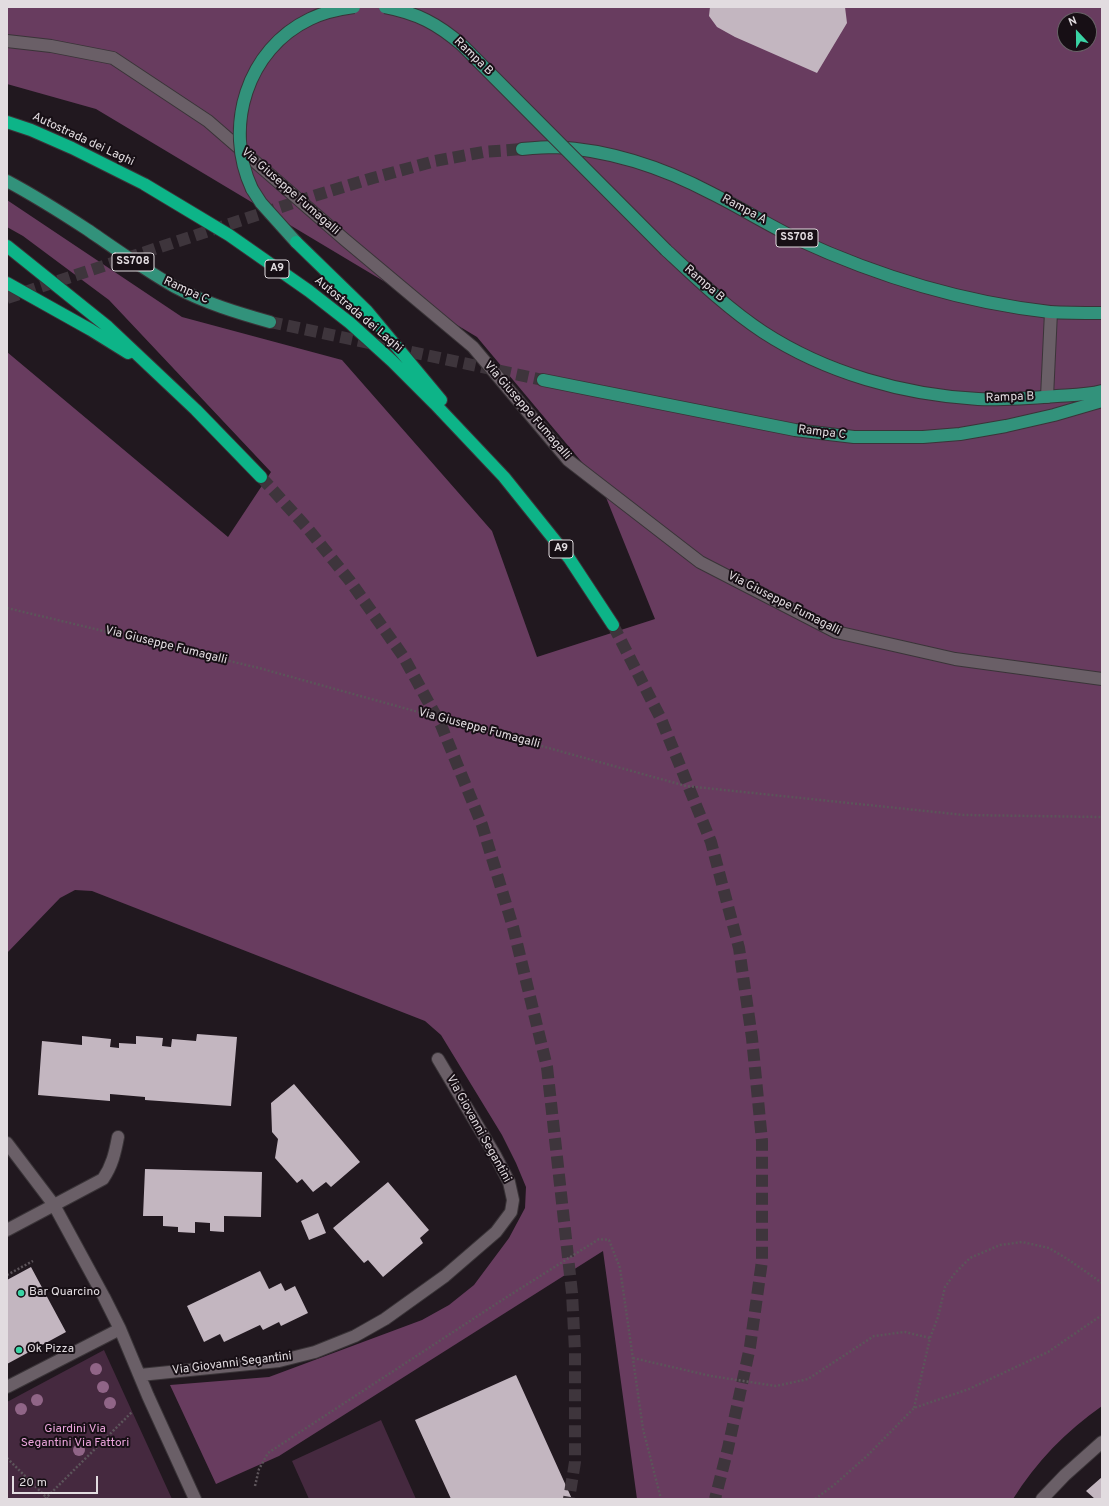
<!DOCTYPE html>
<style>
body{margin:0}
#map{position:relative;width:1109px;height:1506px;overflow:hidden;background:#21181f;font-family:Overpass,sans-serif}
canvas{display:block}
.frame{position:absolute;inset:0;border:8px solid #e2dce0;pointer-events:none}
.north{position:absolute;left:1057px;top:12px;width:40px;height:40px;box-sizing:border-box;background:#170f15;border:1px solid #686166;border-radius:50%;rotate:338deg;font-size:11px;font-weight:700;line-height:16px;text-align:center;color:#e2dce0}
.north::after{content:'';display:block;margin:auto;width:14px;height:18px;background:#3ad4a5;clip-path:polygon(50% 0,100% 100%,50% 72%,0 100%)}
.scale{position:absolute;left:12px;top:1476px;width:86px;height:18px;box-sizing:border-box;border:2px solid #e2dce0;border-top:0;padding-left:5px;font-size:12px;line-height:14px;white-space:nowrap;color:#e2dce0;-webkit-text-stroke:3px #170f15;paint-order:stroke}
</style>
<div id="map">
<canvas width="1109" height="1506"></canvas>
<div class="frame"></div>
<div class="north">N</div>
<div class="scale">20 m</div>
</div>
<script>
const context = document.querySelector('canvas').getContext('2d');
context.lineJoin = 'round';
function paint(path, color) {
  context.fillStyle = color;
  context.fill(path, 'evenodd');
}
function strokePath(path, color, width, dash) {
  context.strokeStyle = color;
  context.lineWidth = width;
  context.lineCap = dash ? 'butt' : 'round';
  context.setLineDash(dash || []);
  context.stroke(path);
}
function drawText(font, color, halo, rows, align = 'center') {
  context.font = font + ' Overpass,sans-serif';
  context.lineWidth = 4;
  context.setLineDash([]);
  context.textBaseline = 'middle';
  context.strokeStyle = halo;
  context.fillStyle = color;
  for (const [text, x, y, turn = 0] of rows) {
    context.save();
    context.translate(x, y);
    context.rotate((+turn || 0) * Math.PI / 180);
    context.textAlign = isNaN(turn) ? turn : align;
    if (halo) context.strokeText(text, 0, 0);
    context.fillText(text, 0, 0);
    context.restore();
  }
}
const green = new Path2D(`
 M 104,1350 L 172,1499 L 7,1499 L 7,1402 Z
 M 381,1420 L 416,1499 L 309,1499 L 292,1461 Z`);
const forest = new Path2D(`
 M 7,7 L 1102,7 L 1102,1406 C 1066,1431 1036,1462 1013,1499 L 637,1499 L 603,1251 L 279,1456 L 216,1484 L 170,1385 L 269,1377 L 422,1320 L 449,1305 L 474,1285 L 509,1238 L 525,1208 L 526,1187 L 516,1163 L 502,1135 L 441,1035 L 425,1021 L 92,891 L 75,890 L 60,898 L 7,953 L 7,352 L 228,537 L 271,472 L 109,300 L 23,236 L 7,227 L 7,200 L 182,317 L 342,360 L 492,531 L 537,657 L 655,619 L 601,485 L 477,337 L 96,109 L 7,84 ZM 1065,20 L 1089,20 L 1089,44 L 1065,44 Z`);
const building = new Path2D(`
 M 710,7 L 845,7 L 847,23 L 817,73 L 735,37 L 717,27 L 709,16 Z
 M 197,1034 L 237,1037 L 231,1106 L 145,1100 L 145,1097 L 110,1094 L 110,1101 L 38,1095 L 42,1041 L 82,1045 L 82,1036 L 111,1039 L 110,1047 L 119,1048 L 119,1043 L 136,1044 L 136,1036 L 163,1038 L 162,1046 L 171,1047 L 172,1039 L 196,1041 Z
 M 294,1084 L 360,1162 L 331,1187 L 326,1182 L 313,1192 L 302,1179 L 297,1183 L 275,1158 L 278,1139 L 272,1132 L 271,1103 Z
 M 145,1169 L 262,1172 L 261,1217 L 224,1216 L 224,1232 L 210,1231 L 210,1223 L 195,1222 L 195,1233 L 178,1232 L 178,1227 L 163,1226 L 163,1216 L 143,1216 Z
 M 388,1182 L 429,1230 L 420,1238 L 423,1243 L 383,1277 L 368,1260 L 364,1263 L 333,1228 Z
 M 318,1213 L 326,1233 L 309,1240 L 301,1221 Z
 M 31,1267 L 66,1332 L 7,1364 L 7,1280 Z
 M 260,1271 L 269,1289 L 281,1283 L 285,1291 L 295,1286 L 308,1313 L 281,1326 L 279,1322 L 263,1330 L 260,1325 L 224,1342 L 220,1334 L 204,1342 L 187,1306 Z
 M 516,1375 L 572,1499 L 451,1499 L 415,1420 Z
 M 1102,1477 L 1102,1499 L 1095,1499 L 1086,1491 Z`);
const majorTunnel = new Path2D(`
 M 7,298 L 314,196 L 373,178 L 435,161 L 483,152 L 522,149
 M 270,322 L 543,380`);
const highwayTunnel = new Path2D(`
 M 261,477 L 309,530 L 350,581 L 403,656 L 441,725 L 482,825 L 513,927 L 547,1067 L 572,1293 L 575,1351 L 575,1462 L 569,1499
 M 613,625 L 661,719 L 711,842 L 739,948 L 752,1038 L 762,1141 L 762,1261 L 750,1347 L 728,1448 L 715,1499`);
const path = new Path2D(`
 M 7,608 L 259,668 L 686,786 L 964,815 L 1102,817
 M 7,1275 L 33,1261
 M 633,1358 L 711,1376 L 776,1386 L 808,1379 L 874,1336 L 905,1332 L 930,1338
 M 914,1408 L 930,1338 L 938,1317 L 945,1287 L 955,1273 L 970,1258 L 1000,1245 L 1022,1242 L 1049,1248 L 1069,1260 L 1102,1283
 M 7,1458 L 48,1499
 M 255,1486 L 259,1469 L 268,1453 L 499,1302 L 599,1239 L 609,1240 L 620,1268 L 643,1429 L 661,1499
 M 45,1499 L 132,1412
 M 815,1499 L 834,1485 L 867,1456 L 914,1408 L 969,1389 L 1048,1352 L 1102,1315`);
const minor = new Path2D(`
 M 7,41 L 51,46 L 113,58 L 208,121 L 344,239 L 473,347 L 568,460 L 700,562 L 836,632 L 955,659 L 1102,679
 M 1047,397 L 1051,312
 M 7,1143 L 54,1205 L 104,1297 L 120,1329 L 148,1396 L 195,1499
 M 7,1230 L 103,1179 C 112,1166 115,1153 118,1137
 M 140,1375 L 279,1361 L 315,1352 L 355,1336 L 385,1319 L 445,1276 L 496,1232 L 511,1212 L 513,1200 L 509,1182 L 495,1155 L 438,1059
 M 7,1387 L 120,1329
 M 1042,1499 L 1065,1475 L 1102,1442`);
const major = new Path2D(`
 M 522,149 C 533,148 544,147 555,147 C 611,150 664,168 713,194 C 741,208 768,225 797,239 C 877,276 962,302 1050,312 C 1067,313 1085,313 1102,313
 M 7,181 C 35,196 62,213 88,230 C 117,250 145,270 175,287 C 205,303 238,313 270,322
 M 252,189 L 261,203 L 296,242
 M 666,250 C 697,279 728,309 763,332 C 826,373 904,395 978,399 C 1004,400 1031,398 1057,396 C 1072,395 1087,395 1102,391
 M 543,380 L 795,430 L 854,437 L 923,437 L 960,434 L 1006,426 L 1054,415 L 1102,401`);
const highway = new Path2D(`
 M 7,122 L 31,130 L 72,148 L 144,184 L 229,235 L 309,291 L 350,323 L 392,361 L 435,404 L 504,477 L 569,558 L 613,625
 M 296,242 L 367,311 L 441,400
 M 7,246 L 108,327 L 196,410 L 261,477
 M 7,283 L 91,330 L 128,353`);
const majorBridge = new Path2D(`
 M 385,7 C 417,13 438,24 462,45 L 666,250
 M 252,189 C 223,127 247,49 310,19 C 324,12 339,9 354,7`);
const trees = [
 [96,1369],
 [103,1387],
 [37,1400],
 [110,1403],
 [21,1409],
 [79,1450]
];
const markers = [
 [21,1293,4,"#3ad4a5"],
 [19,1350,4,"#3ad4a5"]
];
const shields = [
 [797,238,42],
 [133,262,42],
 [277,269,24],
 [561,549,24]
];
const shieldNames = [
 ["SS708",797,238],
 ["SS708",133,262],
 ["A9",277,269],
 ["A9",561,549]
];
const streetNames = [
 ["Rampa B",473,57,44],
 ["Autostrada dei Laghi",83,140,25],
 ["Via Giuseppe Fumagalli",290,192,41],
 ["Rampa A",744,210,28],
 ["Rampa B",704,284,41],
 ["Rampa C",186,291,25],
 ["Autostrada dei Laghi",358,315,40],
 ["Rampa B",1010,398,-2],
 ["Via Giuseppe Fumagalli",527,411,49],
 ["Rampa C",822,433,7],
 ["Via Giuseppe Fumagalli",784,604,27],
 ["Via Giuseppe Fumagalli",166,646,14],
 ["Via Giuseppe Fumagalli",479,729,15],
 ["Via Giovanni Segantini",478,1129,61],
 ["Via Giovanni Segantini",232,1364,-7]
];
const poiNames = [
 ["Bar Quarcino",29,1293],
 ["Ok Pizza",27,1350]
];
const parkNames = [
 ["Giardini Via",75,1430],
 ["Segantini Via Fattori",75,1444]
];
paint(green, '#45293f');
paint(forest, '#683c5f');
paint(building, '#c3b6c0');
strokePath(majorTunnel, '#3e353c', 12, [12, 6]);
strokePath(highwayTunnel, '#3e353c', 12, [12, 6]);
strokePath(minor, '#3a3438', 14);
strokePath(major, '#3a3438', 14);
strokePath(highway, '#3a3438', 14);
strokePath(path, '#5c545a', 2.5, [2, 2]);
strokePath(minor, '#6a5f67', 12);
strokePath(major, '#32927b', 12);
strokePath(highway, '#0db488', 12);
strokePath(majorBridge, '#3a3438', 14, []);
strokePath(majorBridge, '#32927b', 12);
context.fillStyle = '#906587';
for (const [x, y] of trees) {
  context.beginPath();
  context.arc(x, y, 6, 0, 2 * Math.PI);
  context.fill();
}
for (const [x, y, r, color] of markers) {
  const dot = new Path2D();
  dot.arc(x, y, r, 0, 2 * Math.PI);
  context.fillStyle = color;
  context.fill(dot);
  strokePath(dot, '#170f15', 1.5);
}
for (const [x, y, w] of shields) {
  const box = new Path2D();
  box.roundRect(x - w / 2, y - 9, w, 18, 3);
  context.fillStyle = '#170f15';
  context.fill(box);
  strokePath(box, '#e2dce0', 1);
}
drawText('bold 11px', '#e2dce0', null, shieldNames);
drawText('12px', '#e2dce0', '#170f15', streetNames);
drawText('12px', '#e2dce0', '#170f15', poiNames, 'left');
drawText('12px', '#eba4dc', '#170f15', parkNames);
</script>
